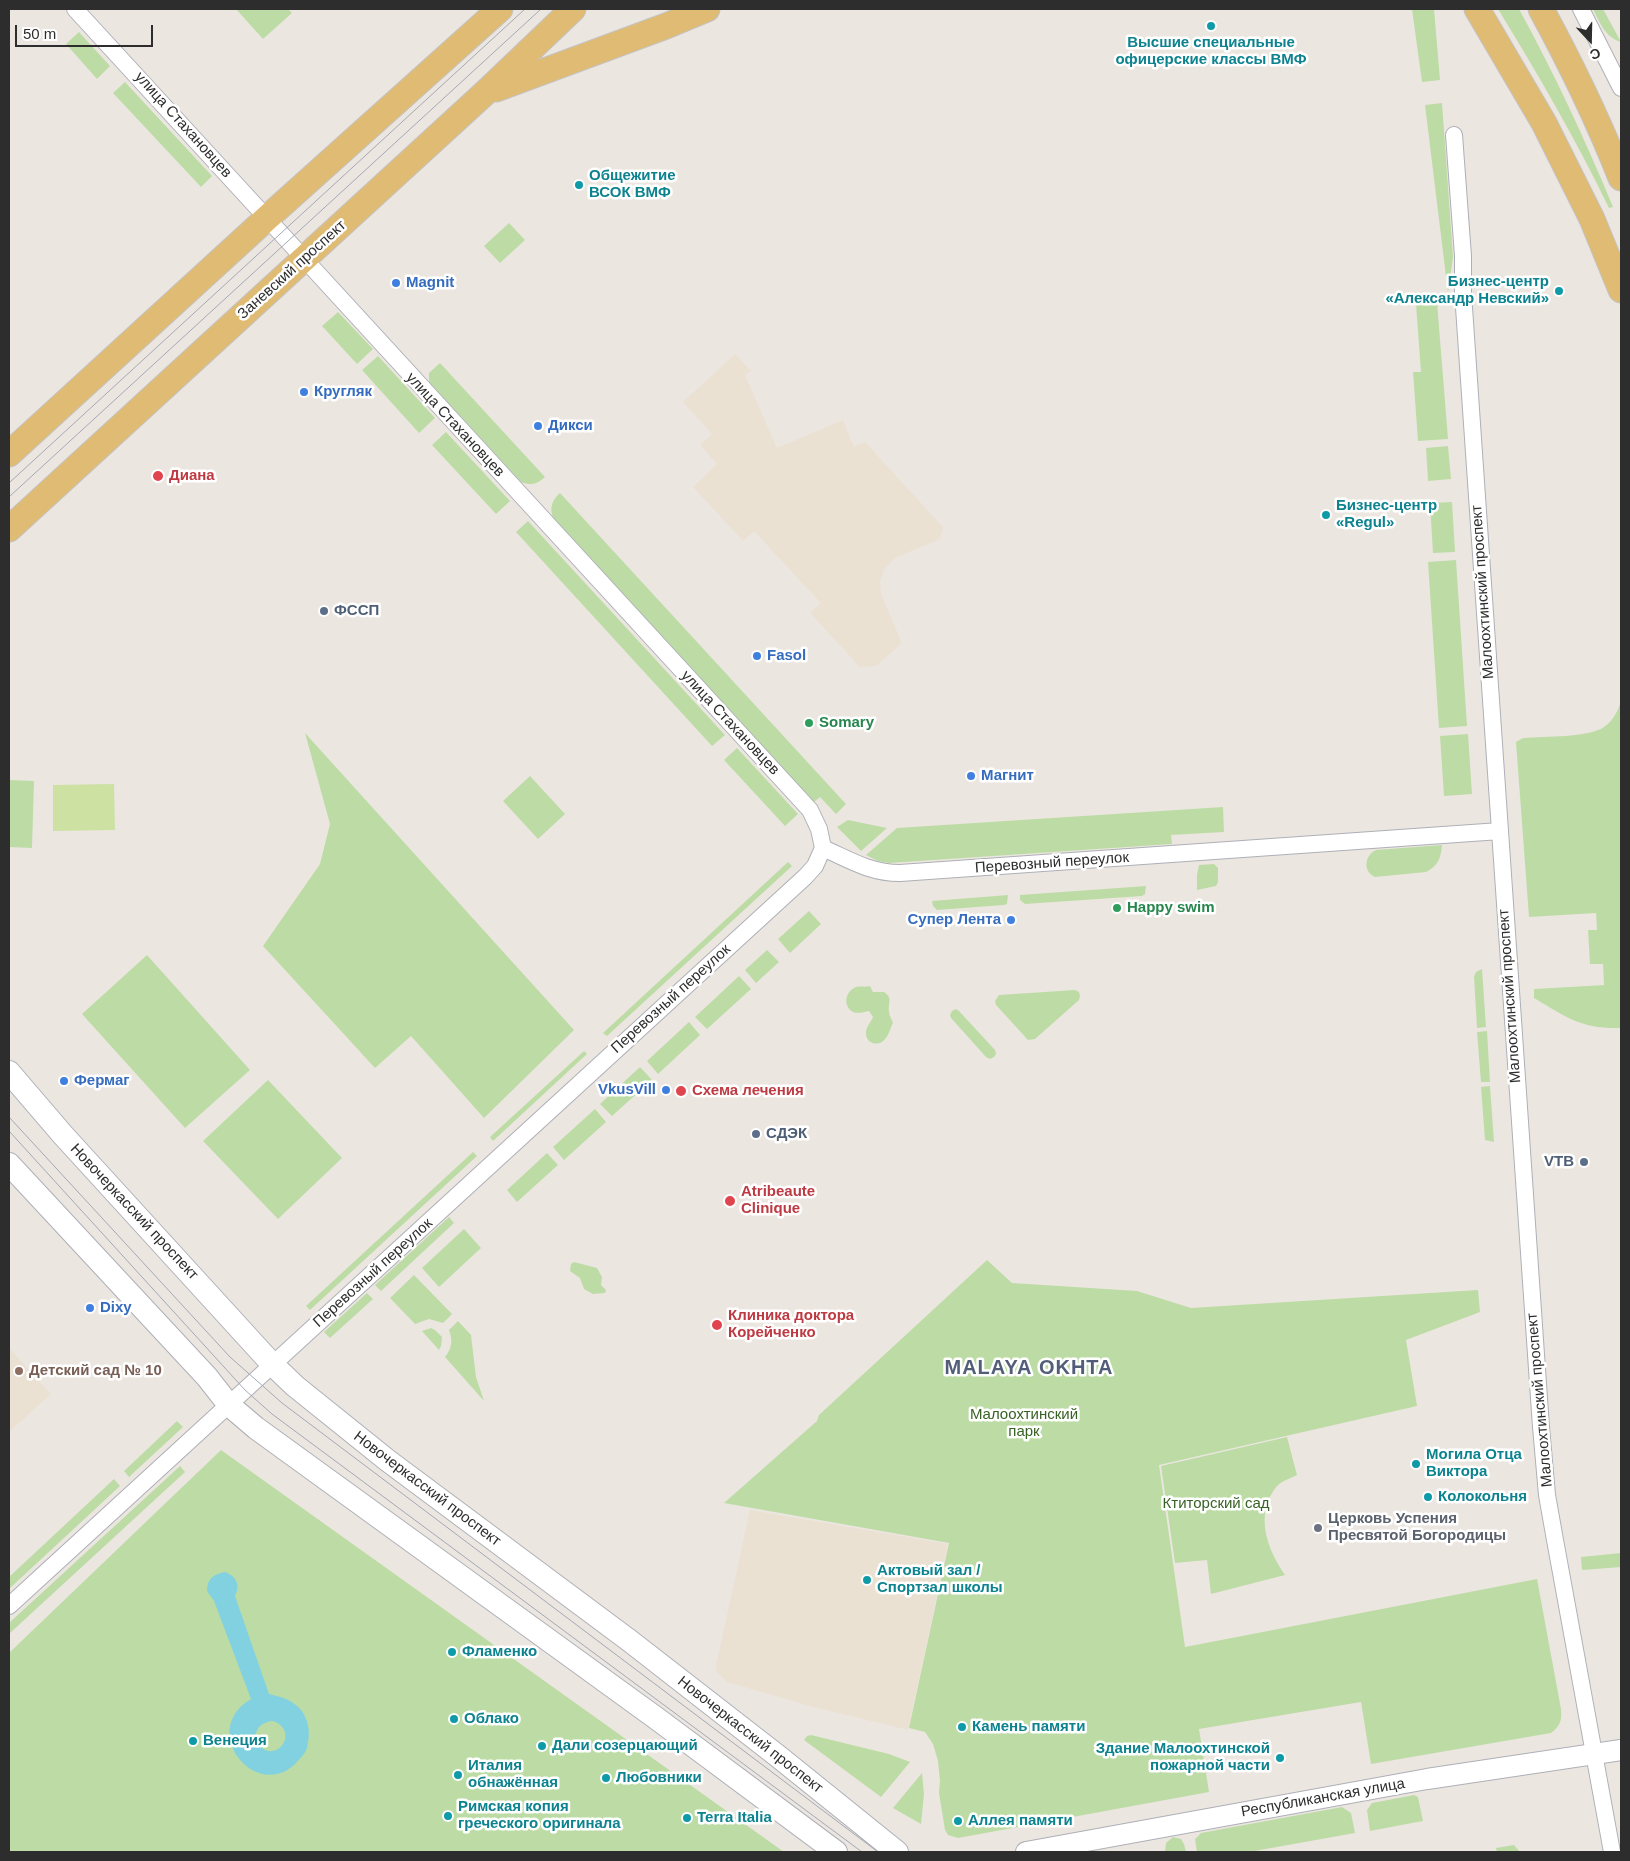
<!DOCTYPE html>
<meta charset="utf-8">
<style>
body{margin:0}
#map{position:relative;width:1630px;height:1861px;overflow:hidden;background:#ece6e1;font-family:Arial,sans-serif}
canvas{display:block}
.frame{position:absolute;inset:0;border:10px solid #2d2d2d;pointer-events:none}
.north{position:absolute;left:1565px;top:15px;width:50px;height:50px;-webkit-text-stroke:4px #fff;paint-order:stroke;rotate:159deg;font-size:14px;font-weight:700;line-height:20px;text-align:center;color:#2d2d2d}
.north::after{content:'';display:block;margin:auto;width:18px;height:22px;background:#2d2d2d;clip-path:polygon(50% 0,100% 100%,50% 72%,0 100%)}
.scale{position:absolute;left:15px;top:25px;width:138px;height:22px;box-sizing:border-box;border:2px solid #2d2d2d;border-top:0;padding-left:6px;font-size:15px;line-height:18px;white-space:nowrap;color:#2d2d2d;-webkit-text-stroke:4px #fff;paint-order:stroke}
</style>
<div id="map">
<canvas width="1630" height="1861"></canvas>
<div class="frame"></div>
<div class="north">С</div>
<div class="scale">50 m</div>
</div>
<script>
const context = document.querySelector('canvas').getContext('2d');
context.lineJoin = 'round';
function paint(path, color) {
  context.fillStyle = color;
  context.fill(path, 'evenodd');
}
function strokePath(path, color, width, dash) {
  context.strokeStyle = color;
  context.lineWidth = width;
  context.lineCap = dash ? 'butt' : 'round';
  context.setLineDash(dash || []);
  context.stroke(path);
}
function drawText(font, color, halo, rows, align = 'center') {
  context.font = font + ' Arial,sans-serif';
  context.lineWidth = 5;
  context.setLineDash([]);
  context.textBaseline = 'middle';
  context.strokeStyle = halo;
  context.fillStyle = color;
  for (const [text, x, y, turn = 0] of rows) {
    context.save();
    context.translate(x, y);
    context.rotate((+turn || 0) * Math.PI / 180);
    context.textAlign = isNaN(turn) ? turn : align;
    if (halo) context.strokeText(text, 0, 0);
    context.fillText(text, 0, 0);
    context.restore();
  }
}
const education = new Path2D(`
 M 735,354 L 751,371 L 745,375 L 777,448 L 843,420 L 854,447 L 865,442 L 943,527 L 940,539 L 895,558 L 884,570 L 880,581 L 881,594 L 902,643 L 876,666 L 860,667 L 810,613 L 821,603 L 816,598 L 754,531 L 743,541 L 693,487 L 717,464 L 700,445 L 712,434 L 683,402 Z
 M 9,1348 L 51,1394 L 9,1432 Z
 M 750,1510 L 948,1544 L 908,1730 L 810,1706 L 727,1682 L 715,1670 Z`);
const green = new Path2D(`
 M 236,9 L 288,9 L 292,13 L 263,39 Z
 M 1412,9 L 1434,9 L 1440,80 L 1422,82 Z
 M 1498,9 L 1519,9 C 1554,73 1585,139 1613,207 L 1609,208 C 1576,140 1538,74 1498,9 Z
 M 1593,9 L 1603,9 L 1621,42 C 1605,37 1600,23 1593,9 Z
 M 79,32 L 110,66 L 97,79 L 66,44 Z
 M 125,82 L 212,176 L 201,187 L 113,93 Z
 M 1442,103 L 1453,257 L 1448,293 L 1425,105 Z
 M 509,223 L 525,240 L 500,263 L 484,246 Z
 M 1437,302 L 1448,439 L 1418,441 L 1413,372 L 1421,372 L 1416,304 Z
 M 338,312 L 373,349 L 357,364 L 322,326 Z
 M 378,356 L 435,418 L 419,433 L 362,370 Z
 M 440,363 L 545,477 C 537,484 532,486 521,482 L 429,382 L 429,373 Z
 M 446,432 L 510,501 L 496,514 L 432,445 Z
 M 1448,446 L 1451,479 L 1428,481 L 1426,448 Z
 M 560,493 L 846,804 L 836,814 L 820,797 L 814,802 L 554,520 C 549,509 551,501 560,493 Z
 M 1452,502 L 1455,552 L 1433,553 L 1430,503 Z
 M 528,521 L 725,735 L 712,746 L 516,532 Z
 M 1456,560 L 1467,726 L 1439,728 L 1428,562 Z
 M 1621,701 L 1621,1028 C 1581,1029 1568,1018 1534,998 L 1534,989 L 1604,985 L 1603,964 L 1590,964 L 1588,930 L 1597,930 L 1596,913 L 1529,917 L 1516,742 L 1523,738 C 1544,736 1588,738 1604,727 C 1613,721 1618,711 1621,701 Z
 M 305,733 L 574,1030 L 484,1118 L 411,1036 L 375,1068 L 263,946 L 320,864 L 330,824 Z
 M 1468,734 L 1472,794 L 1444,796 L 1440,736 Z
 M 737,748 L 798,814 L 785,826 L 724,760 Z
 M 530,776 L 565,814 L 538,839 L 503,801 Z
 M 9,780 L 34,781 L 32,848 L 9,847 Z
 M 1223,807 L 1224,832 L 1171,835 L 1172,844 L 889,863 L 878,861 L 866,855 L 897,828 Z
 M 848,820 L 887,828 L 861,851 L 837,827 Z
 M 1442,845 C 1441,858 1438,866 1426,872 L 1375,877 C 1362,871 1365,855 1376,850 Z
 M 788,862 L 792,866 L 607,1036 L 603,1033 Z
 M 1214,864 L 1218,868 L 1218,882 L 1216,886 L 1197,890 L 1197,875 L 1199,865 Z
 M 1146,886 L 1145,894 L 1142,896 L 1025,904 L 1020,900 L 1020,895 Z
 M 1008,895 L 1007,904 L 1004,905 L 937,910 L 933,906 L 932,901 Z
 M 809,911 L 821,924 L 790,953 L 778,939 Z
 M 767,950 L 779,962 L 756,983 L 745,970 Z
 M 147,955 L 250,1070 L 185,1128 L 82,1014 Z
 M 1482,969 L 1486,1027 L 1477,1028 L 1474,977 L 1476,972 Z
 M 739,976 L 751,989 L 707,1029 L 695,1017 Z
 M 870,986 L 873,992 L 884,992 C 893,998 888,1002 889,1011 C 889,1016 892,1019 893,1023 C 890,1029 888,1038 883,1041 C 876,1047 865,1042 866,1032 C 866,1027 871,1022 873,1017 L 869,1011 C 864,1012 858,1014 853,1012 C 843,1006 845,993 854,988 C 859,985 864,988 870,986 Z
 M 1075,990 L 1079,992 L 1080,996 L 1079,1000 L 1035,1039 L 1028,1040 L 996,1005 L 995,1001 L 999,995 Z
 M 956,1009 L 959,1011 L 995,1050 L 996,1054 L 994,1057 L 990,1059 L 986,1057 L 951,1018 L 950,1015 L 952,1011 Z
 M 689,1022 L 700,1035 L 658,1074 L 647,1061 Z
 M 1487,1031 L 1490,1082 L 1481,1082 L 1477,1032 Z
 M 584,1051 L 587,1054 L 493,1141 L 490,1137 Z
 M 640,1067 L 652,1080 L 612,1116 L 600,1104 Z
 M 268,1080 L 342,1158 L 278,1219 L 203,1141 Z
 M 1490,1086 L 1494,1142 L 1485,1140 L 1481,1087 Z
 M 595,1109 L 606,1122 L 564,1160 L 553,1147 Z
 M 473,1152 L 477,1156 L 310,1310 L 306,1306 Z
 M 547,1153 L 558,1165 L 517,1202 L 507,1190 Z
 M 449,1217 L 454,1223 L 381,1291 L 375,1285 Z
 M 464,1229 L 481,1248 L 439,1287 L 422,1268 Z
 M 987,1260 L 1012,1283 L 1137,1291 L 1191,1308 L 1478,1290 L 1480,1312 L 1406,1340 L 1417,1406 L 1159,1465 L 1185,1647 L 1537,1579 L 1561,1709 C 1562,1721 1560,1726 1551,1733 L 1371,1764 L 1361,1702 L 1199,1729 L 1209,1792 L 958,1838 L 948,1835 L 945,1830 L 939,1793 L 940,1781 L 938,1761 L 933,1744 L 925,1732 L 909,1728 L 949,1543 L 724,1503 L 817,1421 L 819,1415 Z
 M 574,1262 L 597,1268 L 602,1277 L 601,1285 L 606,1290 L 605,1293 L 593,1294 L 584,1289 L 580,1278 L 570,1271 L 571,1264 Z
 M 414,1275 L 452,1314 L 443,1323 L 429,1319 L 415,1324 L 390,1298 Z
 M 367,1293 L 373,1299 L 330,1338 L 324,1332 Z
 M 458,1321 L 471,1335 L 476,1377 L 484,1401 L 445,1357 C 452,1348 453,1341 449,1330 Z
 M 431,1328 L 435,1330 L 442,1337 L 441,1346 L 439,1350 L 422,1331 Z
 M 177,1421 L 183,1427 L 129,1477 L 124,1471 Z
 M 1287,1437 L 1297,1475 C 1291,1478 1282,1481 1277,1486 C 1254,1514 1267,1549 1285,1575 L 1211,1594 L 1207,1560 L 1175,1563 L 1161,1466 Z
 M 221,1450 L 784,1852 L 9,1852 L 9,1653 Z
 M 180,1466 L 185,1472 L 9,1634 L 9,1623 Z
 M 114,1479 L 120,1486 L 9,1589 L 9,1577 Z
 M 1621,1553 L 1621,1567 L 1582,1570 L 1581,1557 Z
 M 811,1735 L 889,1754 L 910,1762 L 881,1797 L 804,1740 L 807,1736 Z
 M 922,1773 L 924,1794 L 921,1824 L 893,1808 Z
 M 1414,1795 L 1418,1797 L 1423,1821 L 1370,1831 L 1367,1810 L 1372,1803 Z
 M 1342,1807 L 1351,1813 L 1355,1833 L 1249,1852 L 1197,1852 L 1195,1839 L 1201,1833 Z
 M 1173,1837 L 1181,1839 L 1184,1844 L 1186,1852 L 1165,1852 L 1166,1843 Z
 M 1514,1845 L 1520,1852 L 1497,1852 L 1496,1848 Z`);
const pitch = new Path2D(`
 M 114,784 L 115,830 L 53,831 L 53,785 Z`);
const water = new Path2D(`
 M 225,1572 C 236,1576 241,1585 235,1596 L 269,1694 C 282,1697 293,1700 302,1711 C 310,1724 310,1734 307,1748 C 305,1754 300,1758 296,1763 C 257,1803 197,1731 251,1699 L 214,1601 L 207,1591 C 207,1579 213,1574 225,1572 ZM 273,1721 C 301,1731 276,1766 258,1744 C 252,1731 260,1722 273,1721 Z`);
const minor = new Path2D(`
 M 75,9 L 810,810 L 819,829 L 823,848
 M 1581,9 L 1621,88
 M 1454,135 L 1463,256 L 1463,293 L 1541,1427 L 1547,1495 L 1555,1540 L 1612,1852
 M 823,848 C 850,860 870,873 900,873 L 1500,831
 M 9,1606 L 805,877 L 815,866 L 823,848`);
const tertiary = new Path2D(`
 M 1026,1852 L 1427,1779 L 1621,1750`);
const secondary = new Path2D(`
 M 9,1072 L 63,1135 L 273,1365 L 295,1386 L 387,1460 L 630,1641 L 779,1757 L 897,1852
 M 9,1164 L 207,1377 L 229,1405 L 256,1428 L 656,1718 L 836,1852`);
const primary = new Path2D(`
 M 1477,9 L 1544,123 L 1592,219 L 1621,290
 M 1541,9 C 1571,64 1598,120 1621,178
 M 496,89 L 666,26 L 707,9
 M 9,454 L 267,218 L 500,9
 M 9,529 L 486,92 L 573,9`);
const tram = new Path2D(`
 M 9,483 L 525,9
 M 9,497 L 541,9
 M 9,1117 L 230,1357 L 282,1403 L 878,1852
 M 9,1131 L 245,1390 L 272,1414 L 862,1852`);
const markers = [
 [1211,26,5,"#0f9aa8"],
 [579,185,5,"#0f9aa8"],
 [396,283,5,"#3f7fe0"],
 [1559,291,5,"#0f9aa8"],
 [304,392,5,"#3f7fe0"],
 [538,426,5,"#3f7fe0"],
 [158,476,6,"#e0444e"],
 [1326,515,5,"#0f9aa8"],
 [324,611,5,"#5c6f8a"],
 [757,656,5,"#3f7fe0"],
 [809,723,5,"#2e9e5b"],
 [971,776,5,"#3f7fe0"],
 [1117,908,5,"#2e9e5b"],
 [1011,920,5,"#3f7fe0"],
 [64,1081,5,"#3f7fe0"],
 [666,1090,5,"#3f7fe0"],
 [681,1091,6,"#e0444e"],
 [756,1134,5,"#5c6f8a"],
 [1584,1162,5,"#5c6f8a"],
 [730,1201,6,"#e0444e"],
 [90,1308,5,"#3f7fe0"],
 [717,1325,6,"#e0444e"],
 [19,1371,5,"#8d6e63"],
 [1416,1464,5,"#0f9aa8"],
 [1428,1497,5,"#0f9aa8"],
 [1318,1528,5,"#6b7280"],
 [867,1580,5,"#0f9aa8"],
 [452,1652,5,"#0f9aa8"],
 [454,1719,5,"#0f9aa8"],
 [962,1727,5,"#0f9aa8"],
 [193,1741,5,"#0f9aa8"],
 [542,1746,5,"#0f9aa8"],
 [1280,1758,5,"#0f9aa8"],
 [458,1775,5,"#0f9aa8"],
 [606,1778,5,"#0f9aa8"],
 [448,1816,5,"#0f9aa8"],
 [687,1818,5,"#0f9aa8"],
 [958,1821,5,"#0f9aa8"]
];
const cultureNames = [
 ["Высшие специальные",1211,43,"center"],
 ["офицерские классы ВМФ",1211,60,"center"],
 ["Общежитие",589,176],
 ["ВСОК ВМФ",589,193],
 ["Бизнес-центр",1549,282,"right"],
 ["«Александр Невский»",1549,299,"right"],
 ["Бизнес-центр",1336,506],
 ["«Regul»",1336,523],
 ["Могила Отца",1426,1455],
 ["Виктора",1426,1472],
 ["Колокольня",1438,1497],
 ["Актовый зал /",877,1571],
 ["Спортзал школы",877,1588],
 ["Фламенко",462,1652],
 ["Облако",464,1719],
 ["Камень памяти",972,1727],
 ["Венеция",203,1741],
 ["Дали созерцающий",552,1746],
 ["Здание Малоохтинской",1270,1749,"right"],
 ["пожарной части",1270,1766,"right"],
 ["Италия",468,1766],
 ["обнажённая",468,1783],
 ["Любовники",616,1778],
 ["Римская копия",458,1807],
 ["греческого оригинала",458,1824],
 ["Terra Italia",697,1818],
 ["Аллея памяти",968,1821]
];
const streetNames = [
 ["улица Стахановцев",183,125,48],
 ["Заневский проспект",292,270,-42],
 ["улица Стахановцев",455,425,47],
 ["Малоохтинский проспект",1483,592,-94],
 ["улица Стахановцев",730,723,47],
 ["Перевозный переулок",1052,863,-4],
 ["Малоохтинский проспект",1510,996,-94],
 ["Перевозный переулок",671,999,-42],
 ["Новочеркасский проспект",134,1212,47],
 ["Перевозный переулок",373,1273,-42],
 ["Малоохтинский проспект",1540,1400,-95],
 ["Новочеркасский проспект",427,1489,37],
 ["Новочеркасский проспект",750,1735,38],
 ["Республиканская улица",1323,1798,-10]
];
const shopNames = [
 ["Magnit",406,283],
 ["Кругляк",314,392],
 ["Дикси",548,426],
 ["Fasol",767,656],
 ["Магнит",981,776],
 ["Супер Лента",1001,920,"right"],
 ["Фермаг",74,1081],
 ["VkusVill",656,1090,"right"],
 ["Dixy",100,1308]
];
const healthNames = [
 ["Диана",169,476],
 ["Схема лечения",692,1091],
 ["Atribeaute",741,1192],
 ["Clinique",741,1209],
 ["Клиника доктора",728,1316],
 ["Корейченко",728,1333]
];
const serviceNames = [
 ["ФССП",334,611],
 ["СДЭК",766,1134],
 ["VTB",1574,1162,"right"]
];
const leisureNames = [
 ["Somary",819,723],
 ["Happy swim",1127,908]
];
const educationNames = [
 ["Детский сад № 10",29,1371]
];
const parkNames = [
 ["Малоохтинский",1024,1415],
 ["парк",1024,1432],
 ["Ктиторский сад",1216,1504]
];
const worshipNames = [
 ["Церковь Успения",1328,1519],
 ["Пресвятой Богородицы",1328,1536]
];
const districtNames = [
 ["MALAYA OKHTA",1029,1368]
];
paint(education, '#ebe1d3');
paint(green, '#bddca5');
paint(pitch, '#cde1a2');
paint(water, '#82d1e0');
strokePath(minor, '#aeb0b7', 18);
strokePath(tertiary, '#aeb0b7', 22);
strokePath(secondary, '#aeb0b7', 24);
strokePath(primary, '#c4c4c4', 27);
strokePath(minor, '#fff', 16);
strokePath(tertiary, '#fff', 20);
strokePath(secondary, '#fff', 22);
strokePath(primary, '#e0bb73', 25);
strokePath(tram, '#a4a8b4', 1);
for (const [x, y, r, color] of markers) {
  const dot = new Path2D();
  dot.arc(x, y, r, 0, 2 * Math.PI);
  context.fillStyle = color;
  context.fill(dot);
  strokePath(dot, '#fff', 2);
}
drawText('bold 15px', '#0d838f', '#fff', cultureNames, 'left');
drawText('15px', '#2d2d2d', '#fff', streetNames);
drawText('bold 15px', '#366cbe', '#fff', shopNames, 'left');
drawText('bold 15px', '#be3a42', '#fff', healthNames, 'left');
drawText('bold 15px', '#4e5e75', '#fff', serviceNames, 'left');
drawText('bold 15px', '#27864d', '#fff', leisureNames, 'left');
drawText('bold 15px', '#785e54', '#fff', educationNames, 'left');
drawText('15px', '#386225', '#fff', parkNames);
drawText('bold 15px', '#5b616d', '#fff', worshipNames, 'left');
context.letterSpacing = '1px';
drawText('bold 20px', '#525d78', '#fff', districtNames);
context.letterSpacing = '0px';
</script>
